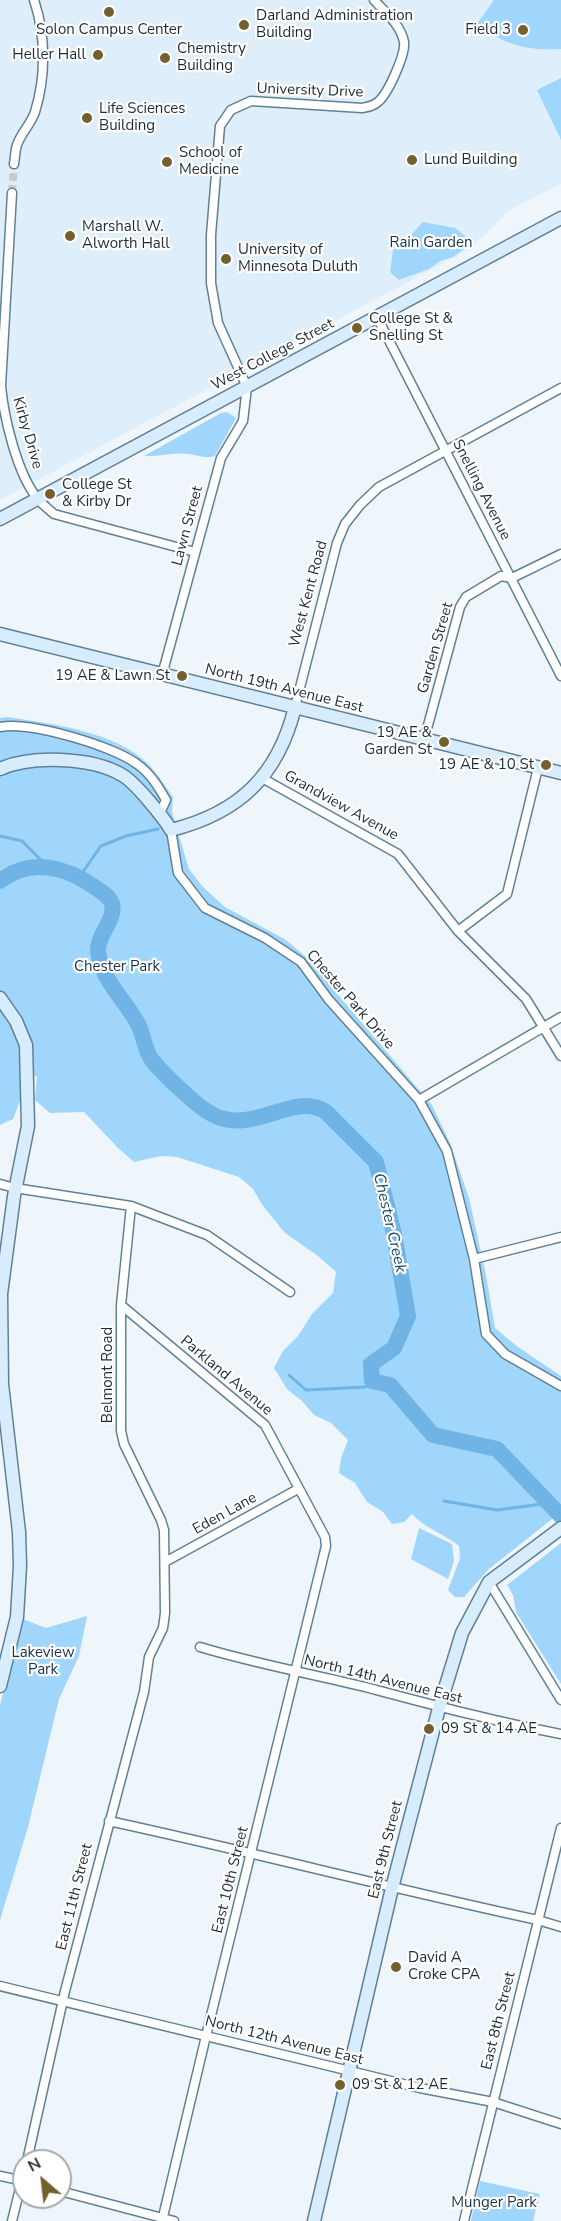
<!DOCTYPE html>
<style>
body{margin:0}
#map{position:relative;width:561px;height:2221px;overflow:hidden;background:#eff6fb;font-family:"Nunito Sans",sans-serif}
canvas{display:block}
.north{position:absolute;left:12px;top:2149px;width:60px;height:60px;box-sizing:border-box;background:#fff;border:2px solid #a5aaae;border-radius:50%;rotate:332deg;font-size:16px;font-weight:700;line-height:24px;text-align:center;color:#1e2b34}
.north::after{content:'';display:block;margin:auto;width:21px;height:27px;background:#72612f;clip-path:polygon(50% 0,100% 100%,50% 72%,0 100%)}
</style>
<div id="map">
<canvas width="561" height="2221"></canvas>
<div class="north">N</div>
</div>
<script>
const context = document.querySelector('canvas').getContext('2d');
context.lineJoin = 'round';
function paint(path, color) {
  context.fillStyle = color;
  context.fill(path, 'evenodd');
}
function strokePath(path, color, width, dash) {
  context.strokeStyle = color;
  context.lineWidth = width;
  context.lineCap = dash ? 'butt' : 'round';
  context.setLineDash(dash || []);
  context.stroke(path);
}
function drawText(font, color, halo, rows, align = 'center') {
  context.font = font + ' "Nunito Sans",sans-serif';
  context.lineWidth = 4.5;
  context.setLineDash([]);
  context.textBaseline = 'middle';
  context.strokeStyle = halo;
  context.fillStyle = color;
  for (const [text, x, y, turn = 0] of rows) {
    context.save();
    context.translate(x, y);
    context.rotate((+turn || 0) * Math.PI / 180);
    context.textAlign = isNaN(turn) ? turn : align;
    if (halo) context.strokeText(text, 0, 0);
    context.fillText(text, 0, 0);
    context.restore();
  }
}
const built = new Path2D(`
 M 0,0 L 561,0 L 561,184 L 509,210 L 470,249 L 0,500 Z`);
const green = new Path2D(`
 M 494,0 L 561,0 L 561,49 C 528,51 504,45 477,24 Z
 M 561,78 L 561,140 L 537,90 Z
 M 423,222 L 455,228 L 468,238 L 468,246 L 453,257 L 440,261 L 429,269 L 399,280 L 390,272 L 393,250 L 403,244 Z
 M 227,412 L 236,418 L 215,456 C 205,459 198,455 187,454 C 173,452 159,457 144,456 L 221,413 Z
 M 8,717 C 51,724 115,731 148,764 C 157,773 165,786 173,797 L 172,812 L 189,869 L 203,887 L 225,907 L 286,940 L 306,957 L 432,1105 L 450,1143 L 469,1198 L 486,1275 L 495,1328 L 518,1347 L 561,1376 L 561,1512 L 489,1569 L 464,1597 L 455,1597 L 448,1590 L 460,1558 L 459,1546 C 444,1534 426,1529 412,1514 L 404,1522 L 392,1524 L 383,1512 L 367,1502 L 355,1483 L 339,1473 L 341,1458 L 348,1440 L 331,1423 L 314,1415 L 302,1401 L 287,1389 L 274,1368 L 283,1351 L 298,1336 L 312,1314 L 333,1293 L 336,1272 L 318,1256 L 285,1233 L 263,1206 L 253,1189 L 239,1177 L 177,1157 L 161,1156 L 134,1162 L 118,1148 L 84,1112 L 50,1113 L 35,1100 L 37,1076 L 21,1081 L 22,1096 L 13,1119 L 0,1125 L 0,718 Z
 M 419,1528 L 452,1544 L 454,1561 L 448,1579 L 411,1559 Z
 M 561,1543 L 561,1684 L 516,1612 L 513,1595 L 507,1585 Z
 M 87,1616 L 79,1656 L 59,1699 L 28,1827 L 0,1920 L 0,1705 L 23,1619 L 46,1628 Z
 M 480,2181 L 540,2194 L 533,2221 L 471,2221 Z`);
const stream = new Path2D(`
 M 0,836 L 22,841 L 46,865
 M 80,876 L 101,846 L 126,836 L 158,829
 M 289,1375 L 306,1390 L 365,1387 L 372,1381
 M 444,1501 L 497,1510 L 550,1503`);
const river = new Path2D(`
 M 0,881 C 31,857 67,867 96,888 C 102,892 110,897 112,904 C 116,920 97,935 98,951 C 101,981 127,1001 139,1026 C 144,1037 145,1051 152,1060 C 162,1073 192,1101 205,1110 C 250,1142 291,1089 326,1112 L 376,1162 L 394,1234 L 408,1316 L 394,1348 L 371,1364 L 372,1381 L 390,1385 L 433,1435 L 497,1449 L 561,1516`);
const streetTunnel = new Path2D(`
 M 12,193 L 14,164`);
const street = new Path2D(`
 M 14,164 C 15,158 15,151 17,145 C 21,133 31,124 35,112 C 46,76 46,36 34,0
 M 12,193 L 1,386 C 4,418 17,473 37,498 C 42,504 48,509 54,514 L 195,552
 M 377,317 L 561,676
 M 162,675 L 221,458 L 243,421 L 247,387 L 218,323 L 211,283 L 211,235 L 220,126 L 231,110 L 251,101 L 362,108 C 368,107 374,106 379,101 C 388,93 406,54 404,42 C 401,25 385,12 374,0
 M 295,707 L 337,543 L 345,524 L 360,505 L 379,487 L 561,388
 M 0,727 C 30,721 113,746 137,764 C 150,773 158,786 166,800 L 160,813
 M 424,740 L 460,607 L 466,597 L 501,576 L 512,578 L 561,554
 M 262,778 L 398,854 L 458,931 L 526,999 L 561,1056
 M 171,830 L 178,873 L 205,908 L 265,938 L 301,962 L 329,1000 L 419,1100 L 447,1151 L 474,1259 L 486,1334 L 505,1354 L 561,1386
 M 458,931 L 507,894 L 538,768
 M 419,1100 L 561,1017
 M 0,1184 L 15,1188 L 131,1206 L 207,1235 L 290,1292
 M 474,1259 L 561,1237
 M 121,1305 L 265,1425 L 325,1537 L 326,1546 L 206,2036 L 162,2221
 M 165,1562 L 298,1489
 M 489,1582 L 561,1700
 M 200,1647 C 256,1664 313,1674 369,1688 C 433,1705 496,1722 561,1734
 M 109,1821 C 252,1852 394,1889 538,1920 L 561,1927
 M 0,1986 L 420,2088 L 493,2102 L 561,2124
 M 27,2161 L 65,1991 L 144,1692 L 149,1657 L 163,1628 L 165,1613 L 164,1530 L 161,1520 L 124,1444 L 121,1431 L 121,1305 L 131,1206
 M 0,2176 L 24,2181
 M 60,2191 L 174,2221
 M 12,2221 L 24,2172
 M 464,2221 L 561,1828`);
const secondary = new Path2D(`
 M 0,519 L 561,218
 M 0,634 L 561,773
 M 0,769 C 31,755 92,757 122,775 C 135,782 164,818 171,830 C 239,813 278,776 295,707
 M 0,998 L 16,1021 L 26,1045 L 28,1126 L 14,1196 L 1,1294 L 2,1384 L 19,1532 L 20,1566 L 17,1617 L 0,1686
 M 314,2221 L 392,1888 L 439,1708 L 462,1633 L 489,1582 L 561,1528`);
const markers = [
 [109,12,6,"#72612f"],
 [244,25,6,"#72612f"],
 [523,30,6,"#72612f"],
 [98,55,6,"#72612f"],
 [165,58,6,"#72612f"],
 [87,118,6,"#72612f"],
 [412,160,6,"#72612f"],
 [167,162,6,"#72612f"],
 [70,236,6,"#72612f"],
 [226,259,6,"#72612f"],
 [357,328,6,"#72612f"],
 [50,494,6,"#72612f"],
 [182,676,6,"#72612f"],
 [444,742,6,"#72612f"],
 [546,765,6,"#72612f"],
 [429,1729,6,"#72612f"],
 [396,1967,6,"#72612f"],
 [340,2085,6,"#72612f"]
];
const poiNames = [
 ["Darland Administration",256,16],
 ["Building",256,33],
 ["Solon Campus Center",109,30,"center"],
 ["Field 3",511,30,"right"],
 ["Chemistry",177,49],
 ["Building",177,66],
 ["Heller Hall",86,55,"right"],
 ["Life Sciences",99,109],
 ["Building",99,126],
 ["School of",179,153],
 ["Medicine",179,170],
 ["Lund Building",424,160],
 ["Marshall W.",82,227],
 ["Alworth Hall",82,244],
 ["University of",238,250],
 ["Minnesota Duluth",238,267],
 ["College St &",369,319],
 ["Snelling St",369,336],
 ["College St",62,485],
 ["& Kirby Dr",62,502],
 ["19 AE & Lawn St",170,676,"right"],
 ["19 AE &",432,733,"right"],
 ["Garden St",432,750,"right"],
 ["19 AE & 10 St",534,765,"right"],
 ["09 St & 14 AE",441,1729],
 ["David A",408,1958],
 ["Croke CPA",408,1975],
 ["09 St & 12 AE",352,2085]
];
const streetNames = [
 ["University Drive",310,91,2],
 ["West College Street",273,355,-28],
 ["Kirby Drive",27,433,74],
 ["Snelling Avenue",481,490,63],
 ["Lawn Street",188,526,-75],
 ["West Kent Road",309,594,-75],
 ["Garden Street",436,648,-74],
 ["North 19th Avenue East",284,689,14],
 ["Grandview Avenue",341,806,29],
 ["Chester Park Drive",350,1000,49],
 ["Belmont Road",108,1375,-90],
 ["Parkland Avenue",226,1376,40],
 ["Eden Lane",225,1514,-29],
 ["North 14th Avenue East",383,1680,14],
 ["East 9th Street",386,1850,-76],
 ["East 10th Street",231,1880,-76],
 ["East 11th Street",75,1897,-76],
 ["East 8th Street",499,2021,-76],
 ["North 12th Avenue East",284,2041,14]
];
const parkNames = [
 ["Rain Garden",431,243],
 ["Chester Park",117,967],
 ["Lakeview",43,1653],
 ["Park",43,1670],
 ["Munger Park",494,2203]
];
const waterNames = [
 ["Chester Creek",389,1223,77]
];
paint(built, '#deeefa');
paint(green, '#a1d6fc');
strokePath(stream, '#6fb4e4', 3);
strokePath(river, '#6fb4e4', 16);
strokePath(streetTunnel, '#c5cdd3', 8, [8, 4]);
strokePath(street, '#628095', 11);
strokePath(secondary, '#628095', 15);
strokePath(street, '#fff', 8);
strokePath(secondary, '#d7edfd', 12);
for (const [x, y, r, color] of markers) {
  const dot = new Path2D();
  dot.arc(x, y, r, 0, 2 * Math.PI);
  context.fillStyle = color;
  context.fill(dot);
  strokePath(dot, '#fff', 2);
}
drawText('15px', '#1e2b34', '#fff', poiNames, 'left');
drawText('15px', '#1e2b34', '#fff', streetNames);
drawText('15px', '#163549', '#fff', parkNames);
drawText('italic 16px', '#1a4e6f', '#fff', waterNames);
</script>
